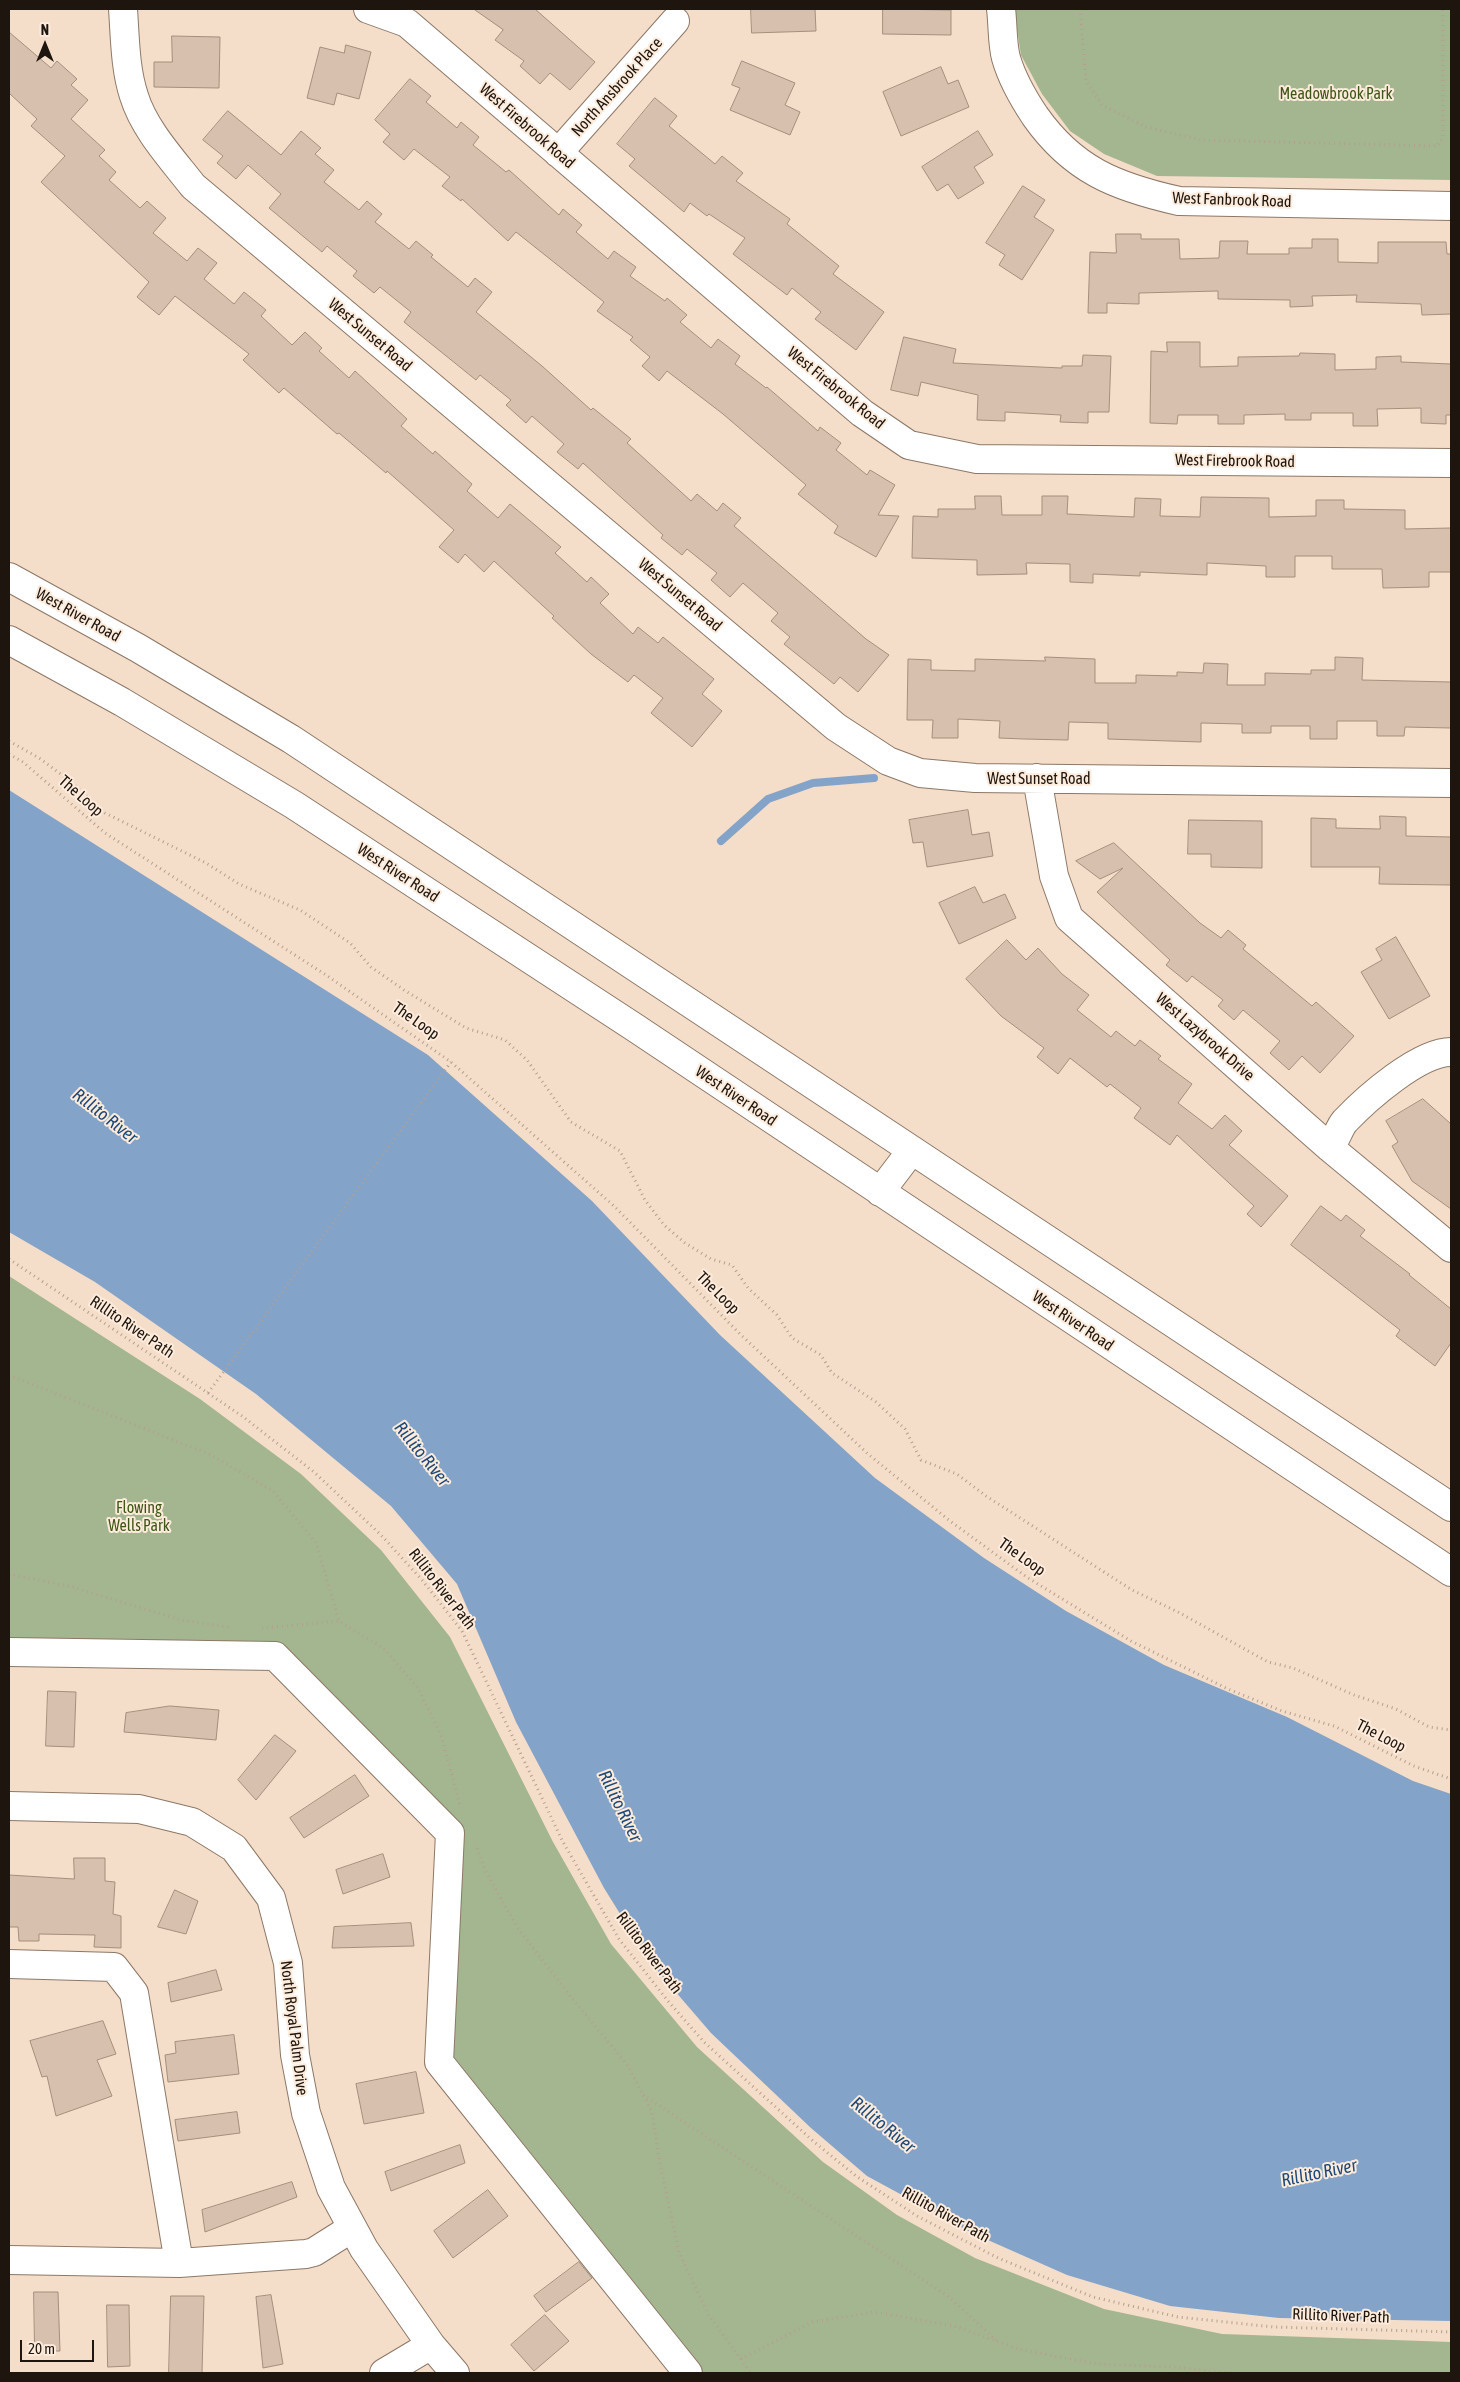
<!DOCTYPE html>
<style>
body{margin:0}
#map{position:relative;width:1460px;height:2382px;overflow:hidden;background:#f4ddc9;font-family:"Asap Condensed",sans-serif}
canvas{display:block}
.frame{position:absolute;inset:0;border:10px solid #1d150e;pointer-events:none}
.north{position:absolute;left:20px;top:20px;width:50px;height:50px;-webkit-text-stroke:4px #fdebdb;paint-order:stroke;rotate:0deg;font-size:14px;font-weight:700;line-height:20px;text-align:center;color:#1d150e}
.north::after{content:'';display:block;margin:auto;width:18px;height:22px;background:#1d150e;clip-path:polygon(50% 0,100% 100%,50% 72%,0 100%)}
.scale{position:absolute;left:20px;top:2340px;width:74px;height:22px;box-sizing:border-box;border:2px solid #1d150e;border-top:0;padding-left:6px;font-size:15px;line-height:18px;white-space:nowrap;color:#1d150e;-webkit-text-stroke:4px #fdebdb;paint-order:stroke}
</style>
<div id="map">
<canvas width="1460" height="2382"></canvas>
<div class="frame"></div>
<div class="north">N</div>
<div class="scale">20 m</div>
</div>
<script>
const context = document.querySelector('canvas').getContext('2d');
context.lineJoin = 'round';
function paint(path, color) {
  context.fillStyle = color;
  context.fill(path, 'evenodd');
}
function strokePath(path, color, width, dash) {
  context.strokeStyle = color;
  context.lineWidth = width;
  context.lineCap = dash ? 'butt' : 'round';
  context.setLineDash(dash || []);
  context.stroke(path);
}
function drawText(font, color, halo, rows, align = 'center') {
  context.font = font + ' "Asap Condensed",sans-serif';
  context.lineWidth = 4;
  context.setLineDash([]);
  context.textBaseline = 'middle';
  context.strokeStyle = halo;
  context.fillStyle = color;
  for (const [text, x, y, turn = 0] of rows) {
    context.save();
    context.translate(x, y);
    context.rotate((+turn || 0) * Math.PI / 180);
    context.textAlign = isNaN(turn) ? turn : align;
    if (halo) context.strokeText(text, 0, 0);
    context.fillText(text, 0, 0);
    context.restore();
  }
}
const green = new Path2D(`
 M 1014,9 L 1451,9 L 1451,180 L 1157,176 L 1104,154 L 1070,131 L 1042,94 L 1021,55 Z
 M 9,1276 L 200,1399 L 301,1474 L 381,1550 L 450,1637 L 553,1842 L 611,1944 L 697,2047 L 823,2162 L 897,2215 L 975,2258 L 1104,2309 L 1222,2334 L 1451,2342 L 1451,2373 L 698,2373 L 448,2058 L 455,1828 L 277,1649 L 9,1647 Z`);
const water = new Path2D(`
 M 9,790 L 428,1055 L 592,1201 L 720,1335 L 875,1478 L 984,1558 L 1066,1611 L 1164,1665 L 1287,1717 L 1413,1781 L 1451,1794 L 1451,2321 L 1279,2318 L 1170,2306 L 1067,2275 L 972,2233 L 867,2176 L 811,2128 L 711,2033 L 650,1962 L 604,1888 L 516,1722 L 457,1584 L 391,1506 L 256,1394 L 95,1282 L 9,1232 Z`);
const stream = new Path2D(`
 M 721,841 L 768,799 L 813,783 L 874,778`);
const building = new Path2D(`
 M 474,9 L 535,9 L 595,62 L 570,90 L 550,73 L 540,84 L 520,66 L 524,61 L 495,40 L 503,30 Z
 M 751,9 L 815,9 L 816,31 L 752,33 Z
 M 883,9 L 951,10 L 951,35 L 883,34 Z
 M 9,32 L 51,68 L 57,61 L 77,79 L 71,85 L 88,100 L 71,119 L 105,150 L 99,156 L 116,172 L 109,180 L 140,208 L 147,201 L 166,218 L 153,233 L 187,261 L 198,248 L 217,263 L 204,279 L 234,304 L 244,292 L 266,310 L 261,316 L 292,345 L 305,332 L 322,348 L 319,351 L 349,378 L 355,371 L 407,419 L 401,426 L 433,454 L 435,451 L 472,484 L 467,491 L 498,518 L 510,504 L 561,547 L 555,553 L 587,582 L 591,577 L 609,594 L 600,603 L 633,634 L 638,627 L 658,643 L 663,637 L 714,679 L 702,694 L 722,711 L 692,747 L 651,713 L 663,698 L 634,675 L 628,682 L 591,654 L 552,618 L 554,616 L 494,561 L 484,572 L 465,554 L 458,563 L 439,547 L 454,530 L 387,471 L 386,473 L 339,433 L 337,434 L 284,388 L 279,393 L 243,360 L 249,354 L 175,296 L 159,315 L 137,297 L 149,282 L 41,182 L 65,156 L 31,126 L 37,119 L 9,93 Z
 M 172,36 L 220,37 L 219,88 L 154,87 L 154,62 L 172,62 Z
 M 346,45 L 371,52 L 359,99 L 337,93 L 334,105 L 307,98 L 320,47 L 344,53 Z
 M 742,61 L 795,83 L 785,105 L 800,112 L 790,135 L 730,110 L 740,88 L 732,85 Z
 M 941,67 L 948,84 L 958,80 L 969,107 L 901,136 L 883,92 Z
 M 410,79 L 431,96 L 426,102 L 457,128 L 461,122 L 479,137 L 473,145 L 506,172 L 509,170 L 559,215 L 563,209 L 582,225 L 576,232 L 608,259 L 614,251 L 636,267 L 630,276 L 665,301 L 667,298 L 687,315 L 680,322 L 711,348 L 718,339 L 740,356 L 735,364 L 766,388 L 767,387 L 818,431 L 820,427 L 841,443 L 836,450 L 867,475 L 870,470 L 895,485 L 878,515 L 899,516 L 876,557 L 834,533 L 838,526 L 798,494 L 806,485 L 723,414 L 667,371 L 659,381 L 642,366 L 650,357 L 630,340 L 633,337 L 597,311 L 604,302 L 516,232 L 508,241 L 462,199 L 461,201 L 442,186 L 450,177 L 414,149 L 404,160 L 383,142 L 390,134 L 375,120 Z
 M 655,98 L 677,116 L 669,126 L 715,164 L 722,156 L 743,173 L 736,181 L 790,219 L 787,224 L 839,266 L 833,274 L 884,312 L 856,350 L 815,319 L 821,312 L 792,288 L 787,295 L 733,254 L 745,238 L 709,214 L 707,216 L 690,203 L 684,212 L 629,166 L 635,159 L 617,144 Z
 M 228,111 L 281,155 L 301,131 L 321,148 L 315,154 L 334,170 L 324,182 L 359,210 L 367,201 L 382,214 L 375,222 L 409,249 L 416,241 L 433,255 L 431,257 L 468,287 L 475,278 L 492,292 L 476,312 L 542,366 L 591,410 L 593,408 L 631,439 L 627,443 L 691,501 L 697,494 L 717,511 L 723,503 L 741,518 L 734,526 L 866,639 L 889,655 L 858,692 L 840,677 L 834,684 L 784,644 L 790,637 L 771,621 L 778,613 L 743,583 L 730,597 L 711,580 L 717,573 L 687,549 L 682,555 L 661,538 L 663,535 L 583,463 L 578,469 L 557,452 L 564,444 L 532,416 L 526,423 L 506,405 L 511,400 L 480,375 L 476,380 L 404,322 L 411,312 L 380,287 L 374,293 L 353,276 L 357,271 L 327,246 L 322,252 L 269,208 L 281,194 L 248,165 L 236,179 L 217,163 L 223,156 L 203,140 Z
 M 978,131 L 993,155 L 974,167 L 984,183 L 958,199 L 948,184 L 937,191 L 922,167 Z
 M 1023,186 L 1045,200 L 1034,217 L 1054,230 L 1022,280 L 999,265 L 1005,255 L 986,243 Z
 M 1116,234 L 1141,234 L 1141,239 L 1179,239 L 1180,259 L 1219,258 L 1220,241 L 1248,241 L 1247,254 L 1289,254 L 1289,248 L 1312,248 L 1312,239 L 1338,239 L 1338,262 L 1378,263 L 1378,242 L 1446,242 L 1447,254 L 1451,254 L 1451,314 L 1422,315 L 1421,304 L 1356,302 L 1357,295 L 1312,296 L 1313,306 L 1290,307 L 1290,300 L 1218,299 L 1218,291 L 1139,293 L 1139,304 L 1107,303 L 1107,313 L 1088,313 L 1090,252 L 1116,253 Z
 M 904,337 L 956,349 L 953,363 L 1062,368 L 1062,366 L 1082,366 L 1083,355 L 1111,356 L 1109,412 L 1088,412 L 1088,423 L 1060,422 L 1061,415 L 1005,412 L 1005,421 L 977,420 L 978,395 L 921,382 L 918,396 L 891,390 Z
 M 1167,342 L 1200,342 L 1200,367 L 1238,366 L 1238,357 L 1299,356 L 1300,353 L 1335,354 L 1335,370 L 1376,369 L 1376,357 L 1401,356 L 1401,362 L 1451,364 L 1451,415 L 1446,415 L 1446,424 L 1421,423 L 1421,408 L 1377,409 L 1378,426 L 1353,426 L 1353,413 L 1311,413 L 1311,420 L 1285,420 L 1285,414 L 1244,415 L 1244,424 L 1218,424 L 1218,415 L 1178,415 L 1177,424 L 1150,423 L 1151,351 L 1167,352 Z
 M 975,496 L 1001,496 L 1002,515 L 1042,515 L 1042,496 L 1068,496 L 1067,514 L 1134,517 L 1135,498 L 1161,499 L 1160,516 L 1200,517 L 1201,497 L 1269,498 L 1269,517 L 1316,516 L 1316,500 L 1344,500 L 1344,509 L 1405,510 L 1405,529 L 1451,528 L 1451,572 L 1429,572 L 1429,587 L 1383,588 L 1382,569 L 1332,569 L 1332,556 L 1295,556 L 1295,577 L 1266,577 L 1266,566 L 1207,563 L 1207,575 L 1140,572 L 1140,576 L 1093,574 L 1093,583 L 1070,582 L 1070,564 L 1026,563 L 1027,574 L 977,575 L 977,560 L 912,558 L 913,516 L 938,517 L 938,509 L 975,509 Z
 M 1045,657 L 1095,659 L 1095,683 L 1136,683 L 1136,675 L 1177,676 L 1177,672 L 1203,673 L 1204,663 L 1228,664 L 1227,685 L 1265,685 L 1265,673 L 1311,674 L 1311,670 L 1335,670 L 1335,657 L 1363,658 L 1362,680 L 1451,682 L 1451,728 L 1405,727 L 1404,736 L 1377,736 L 1377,721 L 1337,721 L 1337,739 L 1310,739 L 1310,726 L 1271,726 L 1271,733 L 1242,733 L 1242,724 L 1201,723 L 1201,742 L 1108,739 L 1108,723 L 1069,722 L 1068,740 L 1024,739 L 999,738 L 1000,721 L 958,719 L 958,738 L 932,738 L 933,720 L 907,720 L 908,659 L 931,660 L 931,670 L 975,671 L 975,659 L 1045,661 Z
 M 968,810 L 972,835 L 989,832 L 993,856 L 927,867 L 923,842 L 913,843 L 909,820 Z
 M 1380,816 L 1406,817 L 1406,836 L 1451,837 L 1451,885 L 1379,884 L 1380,867 L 1311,867 L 1311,818 L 1336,819 L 1336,828 L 1380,829 Z
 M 1189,820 L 1262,821 L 1262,868 L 1211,867 L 1211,854 L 1188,854 Z
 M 1114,843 L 1200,923 L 1221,938 L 1228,930 L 1246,945 L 1243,949 L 1312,1006 L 1316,1002 L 1354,1036 L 1320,1073 L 1302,1056 L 1289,1070 L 1270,1053 L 1280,1041 L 1243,1010 L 1234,1020 L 1218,1006 L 1223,1000 L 1192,976 L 1187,982 L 1166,965 L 1170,960 L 1097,892 L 1123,868 L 1100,879 L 1076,861 Z
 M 975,887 L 983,903 L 1005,894 L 1016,918 L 959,944 L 939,903 Z
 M 1396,937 L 1430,996 L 1389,1019 L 1361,972 L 1382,960 L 1376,949 Z
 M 1007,940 L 1026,960 L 1038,948 L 1062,974 L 1089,995 L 1077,1010 L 1111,1037 L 1116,1031 L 1135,1046 L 1140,1040 L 1161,1056 L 1158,1059 L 1192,1084 L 1178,1103 L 1212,1129 L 1225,1115 L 1242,1131 L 1229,1145 L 1288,1196 L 1261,1227 L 1247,1214 L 1254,1206 L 1177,1135 L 1170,1145 L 1134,1118 L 1141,1108 L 1110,1084 L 1107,1087 L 1070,1058 L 1058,1074 L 1037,1057 L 1044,1048 L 1001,1016 L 966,979 Z
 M 1423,1099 L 1451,1124 L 1451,1209 L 1412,1181 L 1392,1146 L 1398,1142 L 1386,1121 Z
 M 1321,1206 L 1341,1221 L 1346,1215 L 1365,1230 L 1360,1236 L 1410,1274 L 1409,1275 L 1451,1309 L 1451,1343 L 1435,1366 L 1396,1336 L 1400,1330 L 1291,1245 Z
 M 48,1691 L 76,1692 L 74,1747 L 46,1746 Z
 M 170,1706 L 219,1710 L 216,1740 L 124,1732 L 126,1713 Z
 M 275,1735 L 296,1751 L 256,1800 L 238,1780 Z
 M 355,1775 L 369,1796 L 304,1838 L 290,1818 Z
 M 383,1854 L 390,1877 L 343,1894 L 336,1870 Z
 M 74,1858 L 105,1858 L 105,1881 L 115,1882 L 113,1914 L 121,1916 L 121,1948 L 94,1947 L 95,1935 L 39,1934 L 39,1941 L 19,1941 L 18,1927 L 9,1927 L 9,1875 L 74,1879 Z
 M 175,1890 L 198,1901 L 186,1934 L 158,1927 Z
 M 411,1923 L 414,1946 L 332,1948 L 334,1927 Z
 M 216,1970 L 222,1990 L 171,2002 L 168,1983 Z
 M 103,2021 L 116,2054 L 97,2060 L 112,2096 L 56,2116 L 47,2076 L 42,2077 L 30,2041 Z
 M 234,2035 L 239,2074 L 168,2082 L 165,2055 L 176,2053 L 175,2042 Z
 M 416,2072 L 424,2113 L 364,2124 L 356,2084 Z
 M 237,2112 L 240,2133 L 178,2141 L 175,2120 Z
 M 460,2145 L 465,2163 L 391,2191 L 385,2172 Z
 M 292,2182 L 297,2197 L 205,2232 L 202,2210 Z
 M 488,2190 L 508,2216 L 453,2258 L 434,2231 Z
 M 579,2262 L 592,2278 L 546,2312 L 534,2296 Z
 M 34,2292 L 58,2292 L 60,2351 L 35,2351 Z
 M 271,2295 L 283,2364 L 263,2368 L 256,2297 Z
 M 171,2296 L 204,2296 L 202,2373 L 169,2373 Z
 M 107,2305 L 129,2305 L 130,2366 L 108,2367 Z
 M 545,2315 L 569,2341 L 534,2371 L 511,2345 Z`);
const path = new Path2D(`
 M 1080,9 L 1086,81 L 1102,105 L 1146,127 L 1201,140 L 1437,146 L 1443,138 L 1443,9
 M 9,741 L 39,758 L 70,781 L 105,813 L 206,863 L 239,884 L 300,910 L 350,943 L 371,967 L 404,990 L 466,1028 L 505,1040 L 527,1060 L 571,1122 L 620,1151 L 645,1200 L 664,1225 L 685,1243 L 711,1259 L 732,1265 L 748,1288 L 777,1315 L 792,1338 L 821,1355 L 832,1373 L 876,1402 L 905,1429 L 921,1460 L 957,1474 L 986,1496 L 1132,1590 L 1178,1612 L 1268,1662 L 1293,1668 L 1354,1695 L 1396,1709 L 1429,1727 L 1451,1730
 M 9,754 L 23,762 L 105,833 L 326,975 L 451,1062 L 614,1206 L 740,1334 L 868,1454 L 950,1521 L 1028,1578 L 1131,1641 L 1228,1689 L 1282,1711 L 1334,1726 L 1414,1766 L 1451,1779
 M 9,1259 L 242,1416 L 314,1472 L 381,1535 L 422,1580 L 462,1631 L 563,1842 L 619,1939 L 668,2001 L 704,2042 L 813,2141 L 856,2176 L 917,2216 L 998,2258 L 1093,2297 L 1178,2317 L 1274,2327 L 1451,2332
 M 9,1375 L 211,1455 L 273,1491 L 316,1543 L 339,1621
 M 208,1393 L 451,1062
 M 9,1574 L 73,1587 L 181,1620 L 229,1627
 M 262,1628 L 339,1621 L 383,1648 L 418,1688 L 441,1735 L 460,1805
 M 477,1848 L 485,1870 L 517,1927 L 567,1992 L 628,2066 L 652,2112 L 660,2164 L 679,2252 L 708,2314 L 751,2373
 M 643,2095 L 949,2297 L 997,2341
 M 741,2359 L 812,2322 L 875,2312 L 954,2326 L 1022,2350 L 1098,2364 L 1173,2367 L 1230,2373`);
const minor = new Path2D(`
 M 123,9 C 125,37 125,69 134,96 C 144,129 172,159 193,186 L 836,727 L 888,761 L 920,773 L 975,778 L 1451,783
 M 368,9 L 407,23 L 862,413 L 909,445 L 977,459 L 1451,463
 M 1001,9 C 1003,24 1002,43 1006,58 C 1012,79 1023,98 1035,116 C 1073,170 1116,187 1179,201 L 1451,206
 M 558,153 L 675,21
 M 1037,778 L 1054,876 L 1069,918 L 1329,1147 L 1451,1248
 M 1329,1147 C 1337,1140 1338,1129 1345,1121 C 1367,1098 1419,1052 1451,1052
 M 9,1652 L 275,1656 L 450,1833 L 439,2062 L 688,2373
 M 9,1806 L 139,1809 L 192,1822 L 234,1848 L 271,1898 L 288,1963 L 295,2055 L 306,2113 L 331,2188 L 364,2249 L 431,2345 L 455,2373
 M 9,1964 L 114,1967 L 134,1993 L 179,2263
 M 9,2260 L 179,2263 L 306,2254 L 314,2252 L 352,2228
 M 384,2373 L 431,2345`);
const major = new Path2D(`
 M 9,577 L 138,648 L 291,739 L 1451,1507
 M 9,640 L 122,702 L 294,805 L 634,1027 L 1451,1572
 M 880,1192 L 912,1150`);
const streetNames = [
 ["North Ansbrook Place",617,87,-48],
 ["West Firebrook Road",527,126,41],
 ["West Fanbrook Road",1232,200,2],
 ["West Sunset Road",370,335,40],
 ["West Firebrook Road",836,388,39],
 ["West Firebrook Road",1235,461,1],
 ["West Sunset Road",680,595,40],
 ["West River Road",78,615,29],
 ["West Sunset Road",1039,779],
 ["The Loop",81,796,41],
 ["West River Road",398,873,33],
 ["The Loop",416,1021,35],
 ["West Lazybrook Drive",1205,1037,41],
 ["West River Road",736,1096,34],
 ["The Loop",718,1293,45],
 ["West River Road",1073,1321,34],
 ["Rillito River Path",132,1327,34],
 ["The Loop",1022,1557,35],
 ["Rillito River Path",442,1589,52],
 ["The Loop",1381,1736,27],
 ["Rillito River Path",649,1953,53],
 ["North Royal Palm Drive",294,2028,83],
 ["Rillito River Path",946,2215,29],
 ["Rillito River Path",1341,2316,2]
];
const parkNames = [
 ["Meadowbrook Park",1336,94],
 ["Flowing",139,1508],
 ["Wells Park",139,1526]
];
const waterNames = [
 ["Rillito River",105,1116,38],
 ["Rillito River",422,1454,51],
 ["Rillito River",620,1806,64],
 ["Rillito River",883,2125,39],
 ["Rillito River",1319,2173,-12]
];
paint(green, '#a4b690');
paint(water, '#84a3c8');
strokePath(stream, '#84a3c8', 8);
paint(building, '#d7c0ad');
strokePath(building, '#a48f7d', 1);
strokePath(minor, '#8d7867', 30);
strokePath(major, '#8d7867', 30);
strokePath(path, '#b2a090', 3, [1, 4]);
strokePath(minor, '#fff', 28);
strokePath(major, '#fff', 28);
drawText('16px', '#1d150e', '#fdebdb', streetNames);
drawText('16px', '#3d5616', '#fdebdb', parkNames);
drawText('italic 18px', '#1e497a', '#fdebdb', waterNames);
</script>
